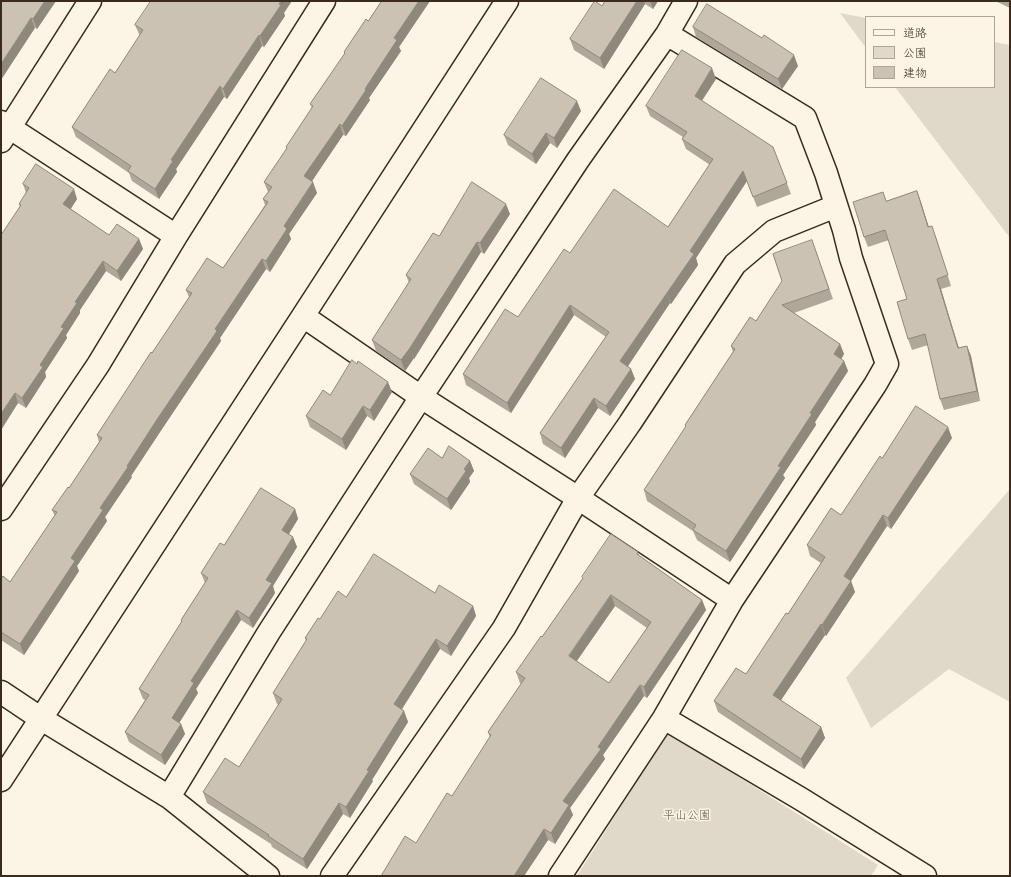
<!DOCTYPE html>
<meta charset="utf-8">
<style>
body{margin:0}
#map{position:relative;width:1011px;height:877px;overflow:hidden;background:#fcf5e5;font-family:"Shantell Sans","Klee One",sans-serif}
canvas{display:block}
.frame{position:absolute;inset:0;border:2px solid #3b2a1e;pointer-events:none}
.legend{position:absolute;left:865px;top:16px;width:130px;height:72px;box-sizing:border-box;background:#fcf5e5;border:1px solid #afa495;margin:0;padding:5px 7px;list-style:none;font-size:12px;color:#3b2a1e}
.legend li{display:flex;align-items:center;gap:8px;height:20px}
.legend b{width:20px;border:1px solid #afa495}
</style>
<div id="map">
<canvas width="1011" height="877"></canvas>
<div class="frame"></div>
<ul class="legend">
<li><b style="height:5px;background:#fcf5e5"></b>道路</li>
<li><b style="height:11px;background:#e0d8c8"></b>公園</li>
<li><b style="height:11px;background:#ccc2b3"></b>建物</li>
</ul>
</div>
<script>
const context = document.querySelector('canvas').getContext('2d');
context.lineJoin = 'round';
function paint(path, color) {
  context.fillStyle = color;
  context.fill(path, 'evenodd');
}
function strokePath(path, color, width, dash) {
  context.strokeStyle = color;
  context.lineWidth = width;
  context.lineCap = dash ? 'butt' : 'round';
  context.setLineDash(dash || []);
  context.stroke(path);
}
function drawText(font, color, halo, rows, align = 'center') {
  context.font = font + ' "Shantell Sans","Klee One",sans-serif';
  context.lineWidth = 3;
  context.setLineDash([]);
  context.textBaseline = 'middle';
  context.strokeStyle = halo;
  context.fillStyle = color;
  for (const [text, x, y, turn = 0] of rows) {
    context.save();
    context.translate(x, y);
    context.rotate((+turn || 0) * Math.PI / 180);
    context.textAlign = isNaN(turn) ? turn : align;
    if (halo) context.strokeText(text, 0, 0);
    context.fillText(text, 0, 0);
    context.restore();
  }
}
const green = new Path2D(`
 M 840,13 L 866,18 L 866,48 Z
 M 994,42 L 1010,45 L 1010,238 L 895,87 L 994,87 Z
 M 1010,489 L 1010,702 L 949,669 L 871,728 L 846,678 Z
 M 668,732 L 878,865 L 871,876 L 577,876 Z`);
const minor = new Path2D(`
 M 667,34 L 686,1
 M 1,122 L 176,236
 M 1,141 L 90,1
 M 1,509 L 98,365 L 176,236 L 324,1
 M 1,692 L 40,718 L 169,797 L 268,876
 M 664,718 L 801,799 L 925,876
 M 1,780 L 303,316 L 507,1
 M 169,797 L 269,632 L 421,397 L 578,160 L 667,34 L 805,118 L 826,173 L 844,230 L 851,258 L 887,364 L 875,385 L 732,600 L 578,498 L 421,397 L 303,316
 M 332,876 L 504,628 L 578,498 L 630,423 L 735,264 L 774,231 L 836,206
 M 560,876 L 664,718 L 732,600`);
const wall = new Path2D(`
 M 1,1 L 56,1 L 37,29 Z
 M 382,1 L 430,1 L 399,47 L 401,51 L 369,98 L 370,100 L 346,136 L 343,135 L 312,181 L 317,193 L 289,234 L 291,239 L 270,272 L 266,269 L 220,338 L 221,341 L 162,429 L 131,476 L 132,477 L 105,517 L 107,521 L 77,566 L 79,571 L 24,655 L 1,640 L 1,579 L 10,582 L 55,516 L 52,510 L 69,488 L 99,442 L 97,435 L 129,387 L 129,386 L 152,353 L 189,297 L 186,290 L 223,268 L 265,205 L 263,199 L 268,192 L 264,182 L 287,149 L 286,147 L 312,108 L 310,104 L 345,54 L 344,52 L 368,21 Z
 M 605,1 L 658,1 L 653,9 L 645,4 L 604,69 L 574,50 L 570,39 L 602,6 Z
 M 995,1 L 1010,1 L 1010,8 Z
 M 284,13 L 285,16 L 264,47 L 262,46 L 227,99 L 224,97 L 176,169 L 177,172 L 159,199 L 132,181 L 129,173 L 76,137 L 72,127 L 115,73 L 140,36 L 135,25 Z
 M 693,27 L 798,66 L 782,89 L 696,37 Z
 M 716,79 L 702,101 L 773,147 L 791,194 L 757,207 L 747,181 L 696,258 L 698,265 L 671,304 L 670,303 L 628,366 L 631,369 L 635,379 L 610,416 L 598,408 L 565,458 L 543,444 L 540,433 L 606,337 L 574,315 L 511,413 L 466,385 L 463,374 L 518,317 L 570,253 L 668,227 L 710,165 L 686,149 L 682,139 L 683,137 L 650,116 L 646,106 Z
 M 581,111 L 557,148 L 550,143 L 536,164 L 508,145 L 504,135 Z
 M 23,184 L 77,199 L 71,209 L 109,235 L 139,239 L 143,249 L 121,281 L 106,271 L 80,310 L 80,313 L 66,335 L 67,338 L 45,372 L 46,377 L 26,408 L 18,403 L 1,430 L 20,207 L 19,204 L 26,193 Z
 M 917,191 L 929,227 L 936,237 L 951,286 L 941,289 L 958,348 L 967,346 L 971,356 L 980,401 L 944,410 L 940,399 L 928,345 L 912,350 L 908,339 L 907,299 L 889,240 L 868,247 L 864,237 L 886,201 Z
 M 510,214 L 484,254 L 481,252 L 414,359 L 414,358 L 405,371 L 376,351 L 372,340 L 409,283 L 406,275 L 439,236 Z
 M 812,240 L 833,299 L 794,313 L 840,344 L 844,354 L 841,359 L 844,361 L 848,371 L 815,422 L 816,425 L 783,475 L 785,478 L 730,562 L 697,540 L 693,531 L 647,501 L 644,490 L 686,427 L 685,425 L 733,352 L 731,346 L 756,321 Z
 M 392,392 L 374,421 L 367,416 L 346,450 L 310,427 L 306,416 L 330,395 Z
 M 952,438 L 891,529 L 887,526 L 851,581 L 855,592 L 826,636 L 825,635 L 781,700 L 821,727 L 825,738 L 804,769 L 718,712 L 714,701 L 746,674 L 788,614 L 821,563 L 810,556 L 807,545 L 841,515 L 882,458 Z
 M 442,458 L 470,461 L 474,471 L 469,478 L 470,482 L 451,510 L 414,484 L 410,474 Z
 M 295,509 L 298,519 L 289,534 L 293,537 L 297,547 L 273,586 L 275,593 L 253,628 L 241,620 L 196,689 L 198,693 L 179,723 L 181,724 L 185,734 L 165,765 L 129,742 L 125,732 L 145,700 L 143,699 L 139,689 L 182,622 L 181,620 L 205,583 L 201,573 L 224,545 Z
 M 638,552 L 639,556 L 702,600 L 706,610 L 647,698 L 644,696 L 603,755 L 605,759 L 570,808 L 573,815 L 555,844 L 548,840 L 524,876 L 381,876 L 416,843 L 452,796 L 490,738 L 488,732 L 521,684 L 520,683 L 516,672 L 542,637 L 583,578 L 582,577 ZM 615,606 L 647,628 L 609,683 L 577,661 Z
 M 435,593 L 473,606 L 476,616 L 451,656 L 440,649 L 402,709 L 404,711 L 408,722 L 372,780 L 373,781 L 350,818 L 343,814 L 307,869 L 272,847 L 271,844 L 207,803 L 203,792 L 239,767 L 279,705 L 277,704 L 273,693 L 306,641 L 305,638 L 320,619 L 346,597 Z`);
const shadedWall = new Path2D(`
 M 45,1 L 56,1 L 37,29 L 33,19 Z
 M 281,1 L 292,1 L 284,13 L 285,16 L 264,47 L 260,36 Z
 M 419,1 L 430,1 L 399,47 L 401,51 L 369,98 L 370,100 L 346,136 L 342,126 L 394,38 Z
 M 637,1 L 644,1 L 645,4 L 604,69 L 600,58 Z
 M 650,1 L 658,1 L 653,9 Z
 M 31,18 L 35,28 L 1,80 L 1,64 Z
 M 259,35 L 262,46 L 227,99 L 223,89 Z
 M 794,55 L 798,66 L 782,89 L 778,79 Z
 M 712,68 L 716,79 L 698,106 L 695,96 Z
 M 220,86 L 224,97 L 176,169 L 177,172 L 159,199 L 155,189 L 171,160 Z
 M 577,101 L 581,111 L 557,148 L 554,138 Z
 M 340,124 L 343,135 L 308,187 L 304,176 Z
 M 546,133 L 550,143 L 536,164 L 532,154 Z
 M 743,171 L 747,181 L 696,258 L 698,265 L 671,304 L 667,293 L 690,251 Z
 M 313,182 L 317,193 L 289,234 L 291,239 L 270,272 L 266,261 L 284,226 Z
 M 74,189 L 77,199 L 67,214 L 63,204 Z
 M 917,191 L 921,202 L 932,238 L 928,227 Z
 M 506,204 L 510,214 L 484,254 L 480,243 Z
 M 139,239 L 143,249 L 121,281 L 117,271 Z
 M 477,242 L 481,252 L 414,359 L 410,348 Z
 M 262,259 L 266,269 L 220,338 L 221,341 L 162,429 L 131,476 L 132,477 L 105,517 L 107,521 L 77,566 L 79,571 L 24,655 L 20,644 L 100,508 L 215,329 Z
 M 103,261 L 106,271 L 80,310 L 80,313 L 66,335 L 67,338 L 45,372 L 46,377 L 26,408 L 22,398 L 40,365 L 75,302 Z
 M 937,279 L 941,289 L 962,358 L 958,348 Z
 M 667,293 L 670,303 L 624,372 L 620,361 Z
 M 570,305 L 574,315 L 511,413 L 507,403 Z
 M 840,344 L 844,354 L 838,365 L 834,354 Z
 M 967,346 L 971,356 L 980,401 L 977,391 Z
 M 410,348 L 414,358 L 405,371 L 401,360 Z
 M 844,361 L 848,371 L 815,422 L 816,425 L 783,475 L 785,478 L 730,562 L 726,551 L 810,413 Z
 M 631,369 L 635,379 L 610,416 L 606,406 Z
 M 388,382 L 392,392 L 374,421 L 370,410 Z
 M 15,393 L 18,403 L 1,430 L 1,414 Z
 M 594,398 L 598,408 L 565,458 L 561,448 Z
 M 363,406 L 367,416 L 346,450 L 342,439 Z
 M 948,427 L 952,438 L 891,529 L 888,518 Z
 M 470,461 L 474,471 L 469,478 L 470,482 L 451,510 L 447,499 Z
 M 295,509 L 298,519 L 285,540 L 282,530 Z
 M 883,515 L 887,526 L 851,581 L 855,592 L 826,636 L 822,625 L 844,576 Z
 M 293,537 L 297,547 L 273,586 L 275,593 L 253,628 L 249,618 L 266,580 Z
 M 611,595 L 615,606 L 573,666 L 569,656 Z
 M 702,600 L 706,610 L 647,698 L 644,687 Z
 M 473,606 L 476,616 L 451,656 L 447,646 Z
 M 237,610 L 241,620 L 196,689 L 198,693 L 176,728 L 172,718 L 191,681 Z
 M 821,624 L 825,635 L 777,706 L 773,695 Z
 M 436,639 L 440,649 L 398,715 L 394,704 Z
 M 640,685 L 644,696 L 603,755 L 605,759 L 570,808 L 573,815 L 555,844 L 551,833 L 563,801 L 598,747 Z
 M 404,711 L 408,722 L 372,780 L 373,781 L 350,818 L 346,807 L 367,770 Z
 M 181,724 L 185,734 L 165,765 L 161,755 Z
 M 821,727 L 825,738 L 804,769 L 801,759 Z
 M 339,803 L 343,814 L 307,869 L 303,859 Z
 M 544,829 L 548,840 L 524,876 L 514,876 Z`);
const building = new Path2D(`
 M 1,1 L 45,1 L 33,19 L 31,18 L 1,64 Z
 M 151,1 L 281,1 L 279,4 L 281,5 L 260,36 L 259,35 L 223,89 L 220,86 L 171,160 L 173,161 L 155,189 L 128,171 L 131,166 L 72,127 L 110,69 L 115,73 L 143,30 L 135,25 Z
 M 382,1 L 419,1 L 394,38 L 397,40 L 365,89 L 366,90 L 342,126 L 340,124 L 304,176 L 313,182 L 284,226 L 287,229 L 266,261 L 262,259 L 215,329 L 217,331 L 158,418 L 127,466 L 128,467 L 100,508 L 103,510 L 71,558 L 75,561 L 20,644 L 1,632 L 1,579 L 3,576 L 10,582 L 57,512 L 52,510 L 68,487 L 69,488 L 102,438 L 97,435 L 129,386 L 151,352 L 152,353 L 192,293 L 186,290 L 207,258 L 223,268 L 268,202 L 263,199 L 272,187 L 264,182 L 287,148 L 286,147 L 313,106 L 310,104 L 345,53 L 344,52 L 366,19 L 368,21 Z
 M 595,1 L 602,6 L 605,1 L 637,1 L 600,58 L 570,39 Z
 M 707,4 L 762,38 L 764,35 L 794,55 L 778,79 L 693,27 Z
 M 682,50 L 712,68 L 695,96 L 773,147 L 787,183 L 753,197 L 743,171 L 690,251 L 694,254 L 667,293 L 620,361 L 631,369 L 606,406 L 594,398 L 561,448 L 540,433 L 609,332 L 570,305 L 507,403 L 463,374 L 505,309 L 518,317 L 564,249 L 570,253 L 614,189 L 668,227 L 713,159 L 682,139 L 687,132 L 646,106 Z
 M 541,78 L 577,101 L 554,138 L 546,133 L 532,154 L 504,135 Z
 M 36,164 L 74,189 L 63,204 L 109,235 L 117,224 L 139,239 L 117,271 L 103,261 L 75,302 L 77,303 L 61,327 L 64,328 L 40,365 L 43,367 L 22,398 L 15,393 L 1,414 L 1,235 L 21,205 L 19,204 L 29,188 L 23,184 Z
 M 472,182 L 506,204 L 480,243 L 477,242 L 410,348 L 401,360 L 372,340 L 411,279 L 406,275 L 433,233 L 439,236 Z
 M 917,191 L 928,227 L 932,226 L 948,275 L 937,279 L 958,348 L 967,346 L 977,391 L 940,399 L 925,334 L 908,339 L 897,302 L 907,299 L 885,230 L 864,237 L 853,202 L 883,192 L 886,201 Z
 M 812,240 L 829,289 L 782,305 L 840,344 L 834,354 L 844,361 L 810,413 L 812,414 L 778,466 L 781,467 L 726,551 L 693,530 L 696,525 L 644,490 L 686,426 L 685,425 L 735,349 L 731,346 L 750,317 L 756,321 L 782,281 L 773,254 Z
 M 352,360 L 357,364 L 358,361 L 388,382 L 370,410 L 363,406 L 342,439 L 306,416 L 323,390 L 330,395 Z
 M 916,406 L 948,427 L 888,518 L 883,515 L 844,576 L 851,581 L 822,625 L 821,624 L 773,695 L 821,727 L 801,759 L 714,701 L 736,668 L 746,674 L 786,613 L 788,614 L 825,557 L 807,545 L 831,508 L 841,515 L 880,456 L 882,458 Z
 M 449,446 L 470,461 L 464,469 L 466,471 L 447,499 L 410,474 L 428,448 L 442,458 Z
 M 261,488 L 295,509 L 282,530 L 293,537 L 266,580 L 272,583 L 249,618 L 237,610 L 191,681 L 194,683 L 172,718 L 181,724 L 161,755 L 125,732 L 149,695 L 139,689 L 182,621 L 181,620 L 208,578 L 201,573 L 220,543 L 224,545 Z
 M 611,534 L 638,552 L 637,554 L 702,600 L 644,687 L 640,685 L 598,747 L 601,749 L 563,801 L 569,805 L 551,833 L 544,829 L 514,876 L 381,876 L 405,836 L 416,843 L 447,793 L 452,796 L 491,735 L 488,732 L 525,678 L 516,672 L 541,636 L 542,637 L 583,578 L 582,577 ZM 611,595 L 651,622 L 609,683 L 569,656 Z
 M 374,554 L 435,593 L 439,585 L 473,606 L 447,646 L 436,639 L 394,704 L 404,711 L 367,770 L 369,771 L 346,807 L 339,803 L 303,859 L 268,836 L 269,835 L 203,792 L 225,758 L 239,767 L 282,699 L 273,693 L 307,639 L 305,638 L 318,618 L 320,619 L 338,591 L 346,597 Z`);
const parkNames = [
 ["平山公園",687,816]
];
paint(green, '#e0d8c8');
strokePath(minor, '#3b2a1e', 25);
strokePath(minor, '#fcf5e5', 22);
paint(wall, '#afa79a');
paint(shadedWall, '#8f887d');
paint(building, '#ccc2b3');
strokePath(building, '#8f887d', 1);
drawText('12px', '#645648', '#fcf5e5', parkNames);
</script>
